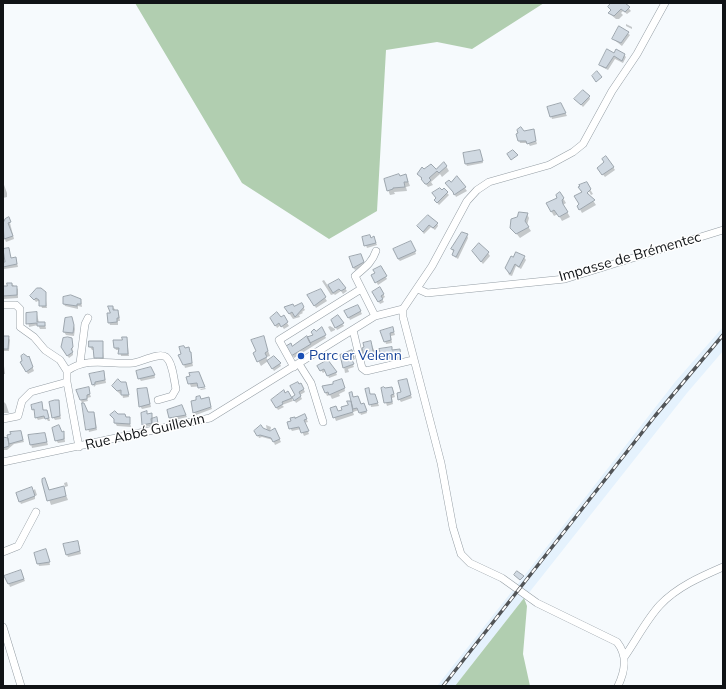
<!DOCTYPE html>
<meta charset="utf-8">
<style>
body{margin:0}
#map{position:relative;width:726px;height:689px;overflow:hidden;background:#f6fafd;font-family:Mulish,sans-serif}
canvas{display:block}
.frame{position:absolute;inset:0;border:4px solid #101316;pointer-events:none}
</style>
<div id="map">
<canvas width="726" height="689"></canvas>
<div class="frame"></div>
</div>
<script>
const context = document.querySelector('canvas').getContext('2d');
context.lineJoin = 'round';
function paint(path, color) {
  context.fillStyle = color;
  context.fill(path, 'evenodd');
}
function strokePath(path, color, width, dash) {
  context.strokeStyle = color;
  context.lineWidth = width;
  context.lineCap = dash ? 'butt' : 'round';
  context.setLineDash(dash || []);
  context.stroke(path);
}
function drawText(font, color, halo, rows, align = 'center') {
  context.font = font + ' Mulish,sans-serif';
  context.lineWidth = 3;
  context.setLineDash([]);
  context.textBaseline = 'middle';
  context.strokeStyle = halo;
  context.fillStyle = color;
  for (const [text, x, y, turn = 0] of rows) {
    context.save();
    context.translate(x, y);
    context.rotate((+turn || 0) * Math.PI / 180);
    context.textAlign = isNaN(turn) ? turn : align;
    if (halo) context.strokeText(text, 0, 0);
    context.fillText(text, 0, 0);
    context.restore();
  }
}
const built = new Path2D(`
 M 723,327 L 723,351 L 687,393 L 528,594 L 517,585 L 675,382 Z
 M 513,590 L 524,598 L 455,686 L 437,686 Z`);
const forest = new Path2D(`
 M 135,3 L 544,3 L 472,49 L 437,42 L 386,50 L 377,211 L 329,239 L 242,183 Z
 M 524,598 L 527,606 L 523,654 L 530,686 L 455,686 Z`);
const shadow = new Path2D(`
 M 613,3 L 624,3 L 631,11 L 627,14 L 623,11 L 621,13 L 623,15 L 619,19 L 616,19 L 609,13 L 611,11 L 609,7 Z
 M 626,24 L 632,27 L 632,29 L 626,26 Z
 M 619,27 L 630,35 L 622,46 L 613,39 Z
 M 614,54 L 624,55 L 626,57 L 623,63 L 615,59 L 608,70 L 602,67 L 601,65 Z
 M 589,96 L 590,99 L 583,107 L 576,99 Z
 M 561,104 L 567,116 L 552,119 L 551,116 Z
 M 533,130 L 537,144 L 530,146 L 528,143 L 520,143 L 519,140 L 524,132 Z
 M 480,151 L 483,163 L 467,166 L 466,164 Z
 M 446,166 L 449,171 L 442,177 L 440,174 L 431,182 L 433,185 L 428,187 L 418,174 L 422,168 L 424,171 L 436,170 Z
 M 613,167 L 615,170 L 605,177 L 600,171 Z
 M 406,175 L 410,186 L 406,187 L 407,191 L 394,192 L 395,194 L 390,195 L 388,190 L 400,177 Z
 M 457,177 L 467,191 L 456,197 L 454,193 Z
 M 3,182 L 7,193 L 7,197 L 3,198 Z
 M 586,183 L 593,194 L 591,195 L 586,186 L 584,187 L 596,205 L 582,213 L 578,206 L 581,204 L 582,193 L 579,188 Z
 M 447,193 L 449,195 L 439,205 L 435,200 Z
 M 560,193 L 566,203 L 563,205 L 570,217 L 562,221 L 558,214 L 554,216 L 547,204 L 558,198 Z
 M 527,214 L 529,218 L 527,225 L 531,231 L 520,238 L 511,227 Z
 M 9,219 L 14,239 L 6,242 L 3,234 L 3,223 Z
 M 437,223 L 438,226 L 435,230 L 431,227 L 424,234 L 418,226 Z
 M 467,235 L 468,238 L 458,259 L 455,257 L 452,249 L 455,242 L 458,242 Z
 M 363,238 L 375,240 L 377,245 L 367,248 Z
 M 412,245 L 416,254 L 400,261 L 398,259 Z
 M 8,249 L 11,259 L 16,258 L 18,267 L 4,269 L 3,263 L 6,262 Z
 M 488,253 L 490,256 L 483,264 L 475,254 Z
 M 362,257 L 365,265 L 355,270 L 353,267 Z
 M 524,257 L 526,260 L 521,269 L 516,266 L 512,276 L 509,275 L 506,268 Z
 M 380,267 L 387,279 L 378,285 L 373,275 Z
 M 324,280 L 328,286 L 339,280 L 347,291 L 343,294 L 341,291 L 335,295 L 334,294 L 331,295 L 322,281 Z
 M 12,284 L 18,289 L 18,298 L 3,299 L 3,287 L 8,287 Z
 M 380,289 L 385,297 L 382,299 L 384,302 L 380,304 L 374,292 Z
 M 320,290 L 327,301 L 316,308 L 309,295 Z
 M 45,293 L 47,308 L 42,308 L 40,302 L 38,301 L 36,302 L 31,296 Z
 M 81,300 L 82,307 L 78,306 L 78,309 L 65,306 L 64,304 Z
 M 301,304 L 305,310 L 302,312 L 303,313 L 299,315 L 300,317 L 293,319 L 285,307 L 294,307 Z
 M 358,306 L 362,314 L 350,320 L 346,312 Z
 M 113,307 L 119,314 L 120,321 L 118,321 L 118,325 L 110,325 L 109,322 Z
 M 27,314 L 37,314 L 39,323 L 45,323 L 46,329 L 40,329 L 38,325 L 29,327 Z
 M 283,317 L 289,326 L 284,329 L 281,325 L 277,328 L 272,318 L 280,319 Z
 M 338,317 L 344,326 L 337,330 L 332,320 Z
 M 72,318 L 75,329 L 74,336 L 66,335 L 64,332 L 66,319 Z
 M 330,326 L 335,329 L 335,330 L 331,332 L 328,327 Z
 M 321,328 L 326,338 L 294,358 L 288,346 L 292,347 L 312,337 Z
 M 393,328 L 395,335 L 391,336 L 392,343 L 386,344 L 385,341 Z
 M 3,337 L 8,337 L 10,340 L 9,351 L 3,351 Z
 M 263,337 L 270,356 L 266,357 L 268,361 L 280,364 L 281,366 L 274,371 L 268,361 L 261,366 L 254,353 L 258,352 Z
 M 127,338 L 129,356 L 121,356 L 120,350 L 116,350 L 115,348 Z
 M 72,339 L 73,355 L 69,358 L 62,347 Z
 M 90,342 L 102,342 L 104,360 L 96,360 L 94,350 L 92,350 L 90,347 Z
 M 372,345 L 377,358 L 372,359 L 370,356 L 366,358 L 363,349 Z
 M 380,350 L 393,351 L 399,350 L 402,359 L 396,361 L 395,359 L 383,359 Z
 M 190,351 L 193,366 L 185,368 L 183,361 Z
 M 352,352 L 355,359 L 351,361 L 354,367 L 348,369 L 349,372 L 345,373 L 344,367 Z
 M 29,358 L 34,371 L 28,374 L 21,362 Z
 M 327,361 L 336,373 L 337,375 L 329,378 L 326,371 L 323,373 L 318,366 Z
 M 3,364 L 4,366 L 5,374 L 3,374 Z
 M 104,372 L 106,383 L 96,385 L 94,387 L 93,384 Z
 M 199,373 L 205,386 L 191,387 L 188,378 Z
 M 154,374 L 155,378 L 141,381 L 139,378 Z
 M 406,380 L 412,398 L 401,402 L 399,399 Z
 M 121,383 L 126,383 L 129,397 L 123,398 L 122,393 L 120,394 L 115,389 L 113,386 Z
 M 343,383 L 345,391 L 339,394 L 340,396 L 332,399 L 330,395 L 327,396 L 323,386 Z
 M 301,384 L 305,392 L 300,395 L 302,399 L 296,403 L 293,397 L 296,395 Z
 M 205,388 L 206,389 L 201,390 L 200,389 Z
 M 88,389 L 91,397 L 87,398 L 88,401 L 83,402 L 88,413 L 93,413 L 95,416 L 97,430 L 89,432 L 81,400 Z
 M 147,389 L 151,407 L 142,409 L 140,406 Z
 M 368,389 L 371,395 L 375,395 L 379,406 L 371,407 Z
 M 382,389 L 393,390 L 395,397 L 392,398 L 393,404 L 387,406 Z
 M 288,392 L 293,401 L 282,405 L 284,407 L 278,410 L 272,400 Z
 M 351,393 L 354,398 L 358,397 L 361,405 L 364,404 L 367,413 L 361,415 L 359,410 L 353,412 L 354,415 L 336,421 L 331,408 L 338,412 L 343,410 L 349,406 L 348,402 L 352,402 Z
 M 208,398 L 212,409 L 196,415 L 194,412 Z
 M 3,401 L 6,404 L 9,413 L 3,413 Z
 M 58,402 L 61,419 L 55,420 L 53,417 Z
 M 41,404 L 44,411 L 47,411 L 48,413 L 50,421 L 48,421 L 46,418 L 38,420 L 36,417 L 36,412 L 33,410 Z
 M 168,411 L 184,411 L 187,417 L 171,421 Z
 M 142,414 L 151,414 L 153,419 L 157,419 L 158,425 L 145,427 Z
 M 118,415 L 125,415 L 127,418 L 129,418 L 131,427 L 117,426 L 115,423 Z
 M 306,418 L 308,422 L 304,423 L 309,434 L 304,436 L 301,429 L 292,431 L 290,428 Z
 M 266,425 L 271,427 L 270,432 L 275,430 L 281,442 L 275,445 L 273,440 L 262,437 L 259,438 L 256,431 L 267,431 Z
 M 21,432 L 24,442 L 14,444 L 7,450 L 3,450 L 3,440 L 9,439 L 12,435 Z
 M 64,432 L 65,442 L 58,443 L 56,440 Z
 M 45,434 L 48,445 L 32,448 L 29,436 Z
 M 45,479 L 50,491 L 63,487 L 68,500 L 51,505 L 43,482 Z
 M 67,482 L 68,486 L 65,487 L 64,483 Z
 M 35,489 L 37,495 L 35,496 L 35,499 L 21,504 L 20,502 Z
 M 79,545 L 81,554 L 68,557 L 67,555 Z
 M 47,553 L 50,565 L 39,566 L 38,563 Z
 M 22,574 L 25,581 L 10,587 L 6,576 Z`);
const building = new Path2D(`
 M 611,3 L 625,3 L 630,7 L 625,12 L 621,9 L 614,16 L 608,13 L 611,10 L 608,7 Z
 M 619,26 L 629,32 L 621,43 L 612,39 Z
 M 607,49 L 614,53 L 616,49 L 625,54 L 622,61 L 614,56 L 606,68 L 599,65 Z
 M 597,71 L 602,77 L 596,82 L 592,76 Z
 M 583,90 L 590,96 L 581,105 L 574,99 Z
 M 561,103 L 566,113 L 550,117 L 547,107 Z
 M 521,127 L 524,131 L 534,129 L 536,141 L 527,144 L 526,141 L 518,141 L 516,134 L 518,133 L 517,130 Z
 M 480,150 L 483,161 L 465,164 L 463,153 Z
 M 513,150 L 518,155 L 511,160 L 507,154 Z
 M 606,156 L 614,167 L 602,175 L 597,168 L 604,162 L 602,159 Z
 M 444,162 L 447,166 L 439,173 L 437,171 L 429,178 L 431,180 L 427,184 L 425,184 L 421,179 L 422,178 L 417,174 L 422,167 L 424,169 L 431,164 L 436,169 Z
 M 399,174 L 400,176 L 406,174 L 408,182 L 404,182 L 405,187 L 393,188 L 393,189 L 387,191 L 384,179 Z
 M 457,176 L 466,187 L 454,195 L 453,192 L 445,183 L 449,180 L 451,182 Z
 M 587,182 L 591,189 L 587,193 L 595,200 L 579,210 L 577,206 L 579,204 L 574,196 L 582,192 L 578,187 L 580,186 L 579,185 Z
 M 440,188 L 442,190 L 444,188 L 448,192 L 437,203 L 434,200 L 436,198 L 432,193 Z
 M 560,192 L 564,198 L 562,200 L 563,204 L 568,212 L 559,217 L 554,210 L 551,212 L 546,203 L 557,198 L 556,195 Z
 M 519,212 L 528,213 L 525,221 L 529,227 L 516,234 L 510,228 L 511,219 L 517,217 Z
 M 428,215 L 438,223 L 433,228 L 429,225 L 423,232 L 417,226 Z
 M 9,217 L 11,222 L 8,223 L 13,236 L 4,239 L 3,223 L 5,219 Z
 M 462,232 L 468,234 L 456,257 L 452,255 L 454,250 L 451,249 Z
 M 370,235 L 371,238 L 374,236 L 376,243 L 364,246 L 362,237 Z
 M 411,241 L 416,251 L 398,259 L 393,249 Z
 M 479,243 L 489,252 L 481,262 L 472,251 Z
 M 9,248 L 11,258 L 16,257 L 17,264 L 3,267 L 3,262 L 5,262 L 3,249 Z
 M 516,252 L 525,256 L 519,267 L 515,264 L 510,274 L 505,268 L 511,256 L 513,257 Z
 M 361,254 L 364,262 L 353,268 L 349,257 Z
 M 381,266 L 387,276 L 375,283 L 371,275 L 375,273 L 373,270 Z
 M 339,279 L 346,288 L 341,291 L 339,289 L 333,293 L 328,285 Z
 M 7,283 L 12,283 L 12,286 L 17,286 L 17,295 L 3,296 L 3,286 L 7,286 Z
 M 380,287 L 384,294 L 381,296 L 383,299 L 378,302 L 372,292 Z
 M 37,288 L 41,288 L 46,292 L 46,306 L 39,306 L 39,300 L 36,298 L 34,300 L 30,296 Z
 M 321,289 L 326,297 L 314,306 L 307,295 Z
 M 71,295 L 81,299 L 81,304 L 77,304 L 77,306 L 63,304 L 63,297 Z
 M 302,303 L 304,307 L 295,317 L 292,312 L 289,314 L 284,307 L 293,304 L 294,306 Z
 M 358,305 L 361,311 L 348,318 L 344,311 Z
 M 108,306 L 113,306 L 113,310 L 118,310 L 119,318 L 117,318 L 117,322 L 108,323 L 107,313 L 110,313 Z
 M 37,312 L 37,322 L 45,322 L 45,326 L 37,326 L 37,323 L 26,324 L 26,313 Z
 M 277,312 L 281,317 L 284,315 L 288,322 L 281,327 L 279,323 L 275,326 L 270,318 Z
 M 338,315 L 344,323 L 335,328 L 331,320 Z
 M 72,317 L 74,325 L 73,333 L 63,332 L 65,318 Z
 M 322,327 L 326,335 L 310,343 L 307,337 L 313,335 L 311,332 L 314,329 L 316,331 Z
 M 393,327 L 394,332 L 390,333 L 391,340 L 384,342 L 380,331 Z
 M 3,336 L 9,336 L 8,349 L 3,349 Z
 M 264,336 L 268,351 L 265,353 L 267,357 L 257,362 L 253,353 L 256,351 L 251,340 Z
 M 307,336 L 311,344 L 291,356 L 286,346 L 291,343 L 292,346 Z
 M 68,337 L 72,338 L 73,347 L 71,349 L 73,352 L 67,356 L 61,347 L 63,338 Z
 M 122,337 L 127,337 L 128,354 L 118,354 L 119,348 L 114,348 L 113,340 L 122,340 Z
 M 89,341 L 103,341 L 103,358 L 94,358 L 93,347 L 89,347 Z
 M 371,341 L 373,351 L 375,351 L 376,355 L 370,357 L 370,352 L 364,356 L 362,348 L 364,347 L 363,343 Z
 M 184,346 L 185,348 L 189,347 L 190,352 L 191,352 L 192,363 L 183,365 L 178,355 L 181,354 L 179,347 Z
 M 392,347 L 392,350 L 400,349 L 401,357 L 393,359 L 393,356 L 381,356 L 379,349 Z
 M 352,350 L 354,357 L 351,358 L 354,364 L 343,368 L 340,355 Z
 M 24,354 L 28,357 L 29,356 L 33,367 L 26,372 L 20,362 L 22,361 L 21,356 Z
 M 274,356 L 281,363 L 272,369 L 267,361 Z
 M 328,360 L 337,372 L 327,376 L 324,369 L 320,371 L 317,366 Z
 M 151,367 L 155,375 L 138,379 L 136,371 Z
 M 104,371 L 105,380 L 95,382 L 95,384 L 92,385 L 89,374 Z
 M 199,372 L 205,387 L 198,388 L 197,383 L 188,384 L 186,377 L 190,376 L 189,373 Z
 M 118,379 L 121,382 L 126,382 L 129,395 L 121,395 L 121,390 L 117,391 L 112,386 Z
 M 342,379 L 345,388 L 329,395 L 328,392 L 325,393 L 322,386 L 333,384 L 333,382 Z
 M 407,379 L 411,395 L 398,400 L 397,393 L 401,392 L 398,381 Z
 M 298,382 L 299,384 L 301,383 L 304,389 L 299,392 L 301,396 L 294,401 L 292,397 L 295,395 L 290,386 Z
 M 89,387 L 90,394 L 87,395 L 87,399 L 80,400 L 76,390 Z
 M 384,387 L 385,388 L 392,387 L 394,394 L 391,395 L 392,402 L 384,403 L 381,388 Z
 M 147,388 L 150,404 L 139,407 L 137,389 Z
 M 369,388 L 370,394 L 375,394 L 378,403 L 369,405 L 365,389 Z
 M 284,390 L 285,393 L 288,391 L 292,398 L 282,402 L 283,404 L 276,408 L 271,400 Z
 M 352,392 L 353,397 L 358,396 L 361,404 L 364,403 L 367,411 L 359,413 L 357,408 L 353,409 L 349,393 Z
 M 200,396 L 201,399 L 209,397 L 211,407 L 193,413 L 191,401 L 196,400 L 196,397 Z
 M 55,400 L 59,400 L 60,416 L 52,418 L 49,402 Z
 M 347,401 L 351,401 L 353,412 L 333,418 L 330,408 L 336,406 L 338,411 L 342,410 L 341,407 L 348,405 Z
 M 42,402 L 43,410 L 47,410 L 49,418 L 45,419 L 44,416 L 35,418 L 34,409 L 32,410 L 31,405 Z
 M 82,403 L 84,403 L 88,412 L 94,412 L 96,428 L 86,430 Z
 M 182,405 L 186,415 L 169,418 L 167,410 Z
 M 115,411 L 118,414 L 125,414 L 126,417 L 130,417 L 130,424 L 114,423 L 114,419 L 110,415 Z
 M 147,411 L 147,414 L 152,413 L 152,423 L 142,425 L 141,413 Z
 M 305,414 L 307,419 L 304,420 L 309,431 L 301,433 L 299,427 L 289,429 L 287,422 L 291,421 L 290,418 L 295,417 L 295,418 Z
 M 157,417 L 158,424 L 152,426 L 151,419 Z
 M 59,425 L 62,432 L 64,431 L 64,439 L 55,441 L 52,428 Z
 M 261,425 L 263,428 L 270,431 L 275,428 L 280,439 L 273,442 L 271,438 L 260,435 L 257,436 L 254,431 Z
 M 21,431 L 23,440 L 9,444 L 7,435 L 11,434 L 10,432 Z
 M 45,433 L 47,442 L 30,445 L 28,435 Z
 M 3,437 L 8,438 L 9,446 L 3,448 Z
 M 45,478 L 49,490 L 64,486 L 66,496 L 47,501 L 42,482 L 42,479 Z
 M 32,487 L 35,496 L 19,502 L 16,493 Z
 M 78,541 L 80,551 L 66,555 L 63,544 Z
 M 46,549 L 50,562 L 37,564 L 34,553 Z
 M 21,570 L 24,579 L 8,584 L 4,576 Z
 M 517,571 L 524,576 L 520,580 L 514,575 Z`);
const street = new Path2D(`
 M 418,289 L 427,293 L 565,279 L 723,230
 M 3,305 L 16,305 L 20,309 L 20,327 L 34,337 L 45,350 L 60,360 L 67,371 L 67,382 L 79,447
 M 375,316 L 355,276 C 364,268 372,263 376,251
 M 353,330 L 362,368 L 366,371 L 413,360
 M 80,363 L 85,324 L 88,318
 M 299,364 L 311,383 L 323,422
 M 294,367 L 279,340 L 361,289
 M 67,371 C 88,356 110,365 133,363 C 141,362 159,352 166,357 C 173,363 174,381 176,389 L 172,396 L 158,400
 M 3,419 L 18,416 L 22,401 L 31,392 L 67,382
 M 3,462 L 210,418 L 375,316 L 403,309
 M 3,552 L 18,546 L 36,512
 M 3,627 L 21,686
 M 625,656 C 636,640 647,619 660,605 C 677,587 700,577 723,567
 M 618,686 C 625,671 628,656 617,642 L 537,603 L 502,578 L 470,563 L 461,554 L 453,528 L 441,463 L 403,317 L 403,309 L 432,266 L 467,201 L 477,190 L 489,182 L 549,165 L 573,152 L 583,144 L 612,91 L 637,54 L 665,3`);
const rail = new Path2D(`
 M 443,686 L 655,416 L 723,335`);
const markers = [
 [301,356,4,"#1a4fb4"]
];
const streetNames = [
 ["Impasse de Brémentec",630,257,-16],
 ["Rue Abbé Guillevin",145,432,-13]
];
const transitNames = [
 ["Parc er Velenn",309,356]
];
paint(built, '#e5f2fd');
paint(forest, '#b1ceb0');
paint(shadow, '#0003');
paint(building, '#d0d9e2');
strokePath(building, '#9da6ae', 1);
strokePath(street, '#959ea5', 8);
strokePath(street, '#fff', 7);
strokePath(rail, '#525558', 3.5);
strokePath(rail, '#fff', 2, [6]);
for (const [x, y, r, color] of markers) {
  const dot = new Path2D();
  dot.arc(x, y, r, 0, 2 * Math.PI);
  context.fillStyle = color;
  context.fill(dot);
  strokePath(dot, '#fff', 1.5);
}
drawText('14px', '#101316', '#fff', streetNames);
drawText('14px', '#164399', '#fff', transitNames, 'left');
</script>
